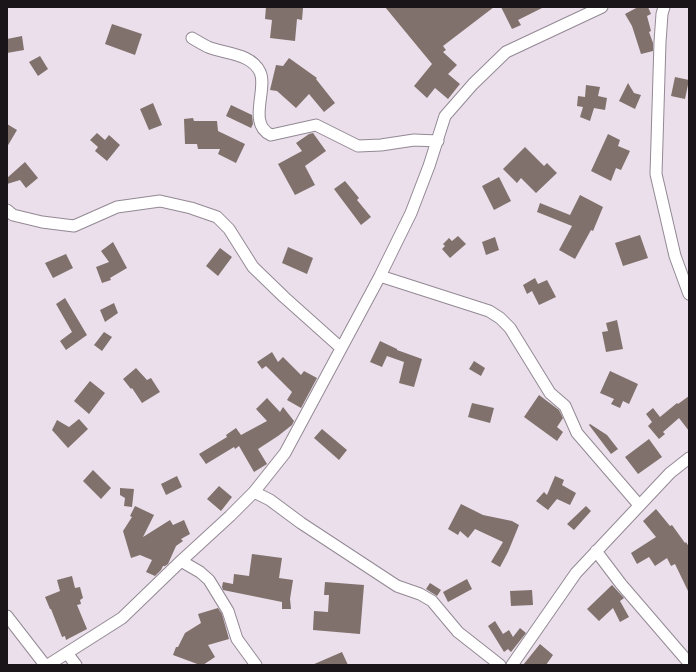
<!DOCTYPE html>
<style>
body{margin:0}
#map{position:relative;width:696px;height:672px;overflow:hidden;background:#eadfeb;font-family:"Noto Sans",sans-serif}
canvas{display:block}
.frame{position:absolute;inset:0;border:8px solid #191519;pointer-events:none}
</style>
<div id="map">
<canvas width="696" height="672"></canvas>
<div class="frame"></div>
</div>
<script>
const context = document.querySelector('canvas').getContext('2d');
context.lineJoin = 'round';
function paint(path, color) {
  context.fillStyle = color;
  context.fill(path, 'evenodd');
}
function strokePath(path, color, width, dash) {
  context.strokeStyle = color;
  context.lineWidth = width;
  context.lineCap = dash ? 'butt' : 'round';
  context.setLineDash(dash || []);
  context.stroke(path);
}
const building = new Path2D(`
 M 266,7 L 303,8 L 302,20 L 297,19 L 295,41 L 270,38 L 272,20 L 265,19 Z
 M 385,7 L 494,7 L 443,46 L 446,50 L 443,52 L 457,65 L 448,74 L 460,84 L 448,99 L 435,88 L 427,98 L 414,86 L 432,64 Z
 M 501,7 L 544,7 L 518,20 L 521,25 L 512,29 Z
 M 638,7 L 648,7 L 651,14 L 647,16 L 651,31 L 649,32 L 653,43 L 653,51 L 641,54 L 632,26 L 625,14 Z
 M 112,24 L 142,34 L 135,55 L 105,44 Z
 M 22,36 L 24,50 L 7,53 L 7,39 Z
 M 40,56 L 48,69 L 38,76 L 29,62 Z
 M 289,58 L 317,78 L 316,79 L 335,103 L 324,112 L 309,94 L 296,108 L 277,91 L 270,90 L 276,65 L 283,66 Z
 M 675,77 L 689,80 L 685,99 L 671,96 Z
 M 628,83 L 634,93 L 641,95 L 635,109 L 619,101 Z
 M 586,85 L 600,87 L 598,96 L 607,98 L 605,110 L 594,108 L 590,121 L 580,117 L 583,107 L 577,106 L 578,96 L 585,97 Z
 M 153,103 L 162,125 L 149,130 L 140,109 Z
 M 231,105 L 252,115 L 253,124 L 251,128 L 226,116 Z
 M 193,118 L 194,121 L 217,121 L 218,131 L 245,144 L 236,163 L 218,154 L 220,149 L 198,149 L 197,144 L 185,144 L 184,119 Z
 M 7,124 L 17,130 L 7,147 Z
 M 97,133 L 105,140 L 109,135 L 120,145 L 107,161 L 95,151 L 98,147 L 90,140 Z
 M 313,133 L 326,151 L 305,166 L 315,185 L 295,195 L 278,164 L 302,151 L 296,143 L 309,134 Z
 M 608,134 L 620,140 L 618,146 L 630,151 L 621,170 L 616,168 L 611,181 L 591,171 Z
 M 525,147 L 544,166 L 547,163 L 557,173 L 536,193 L 521,178 L 517,183 L 503,169 Z
 M 25,162 L 38,178 L 26,188 L 20,180 L 7,184 L 7,178 Z
 M 499,177 L 511,201 L 494,210 L 482,186 Z
 M 345,181 L 359,198 L 357,200 L 371,217 L 361,225 L 334,189 Z
 M 580,195 L 603,207 L 593,231 L 591,230 L 575,259 L 559,250 L 572,226 L 537,212 L 540,203 L 570,215 Z
 M 640,235 L 648,258 L 623,266 L 615,243 Z
 M 458,236 L 466,244 L 450,258 L 442,249 L 445,246 L 443,244 L 449,238 L 452,241 Z
 M 495,237 L 499,250 L 486,255 L 482,242 Z
 M 113,242 L 127,268 L 110,278 L 111,280 L 102,283 L 96,267 L 109,262 L 101,251 Z
 M 288,247 L 313,258 L 307,274 L 282,263 Z
 M 220,248 L 232,257 L 218,276 L 206,266 Z
 M 66,254 L 73,268 L 53,278 L 45,263 Z
 M 535,278 L 538,284 L 547,280 L 556,297 L 539,305 L 532,291 L 527,294 L 523,285 Z
 M 65,298 L 87,335 L 66,350 L 60,341 L 72,332 L 56,304 Z
 M 114,303 L 118,313 L 105,322 L 100,310 Z
 M 617,320 L 623,349 L 606,352 L 602,332 L 608,331 L 606,323 Z
 M 104,332 L 112,337 L 102,351 L 94,345 Z
 M 380,341 L 397,349 L 397,350 L 422,359 L 414,387 L 399,383 L 404,362 L 387,356 L 382,367 L 370,362 Z
 M 272,352 L 278,362 L 283,357 L 301,375 L 304,371 L 317,378 L 301,408 L 287,400 L 292,392 L 266,366 L 262,369 L 257,362 Z
 M 474,361 L 485,368 L 481,376 L 469,369 Z
 M 136,368 L 147,380 L 151,378 L 160,392 L 142,403 L 132,388 L 131,389 L 123,379 Z
 M 610,371 L 638,384 L 629,404 L 623,401 L 620,408 L 611,404 L 614,399 L 600,393 Z
 M 90,381 L 105,393 L 89,414 L 74,401 Z
 M 539,395 L 559,410 L 563,418 L 557,427 L 563,432 L 557,441 L 524,417 Z
 M 689,396 L 689,431 L 679,418 L 663,432 L 665,434 L 659,439 L 648,426 L 652,422 L 646,414 L 653,408 L 660,417 L 677,403 L 678,404 Z
 M 267,398 L 280,412 L 283,407 L 294,421 L 292,425 L 278,436 L 258,449 L 267,464 L 254,472 L 239,446 L 235,449 L 234,447 L 206,464 L 199,454 L 227,437 L 226,435 L 236,428 L 241,435 L 267,421 L 256,409 Z
 M 472,403 L 494,408 L 490,423 L 468,417 Z
 M 79,419 L 88,429 L 68,448 L 52,430 L 57,420 L 69,427 Z
 M 590,424 L 607,435 L 618,449 L 611,454 L 589,425 Z
 M 322,429 L 347,450 L 339,460 L 314,438 Z
 M 649,439 L 662,457 L 638,474 L 625,457 Z
 M 93,470 L 111,488 L 101,499 L 83,481 Z
 M 177,476 L 182,487 L 166,495 L 161,484 Z
 M 555,476 L 564,480 L 562,485 L 576,493 L 570,505 L 557,499 L 548,510 L 536,501 L 544,492 L 547,495 Z
 M 219,486 L 232,497 L 221,511 L 207,499 Z
 M 120,488 L 134,489 L 132,507 L 124,506 L 125,498 L 120,495 Z
 M 461,504 L 483,515 L 512,521 L 519,525 L 508,552 L 500,567 L 491,562 L 503,542 L 475,529 L 468,538 L 460,531 L 458,535 L 448,529 Z
 M 135,506 L 154,515 L 143,537 L 170,520 L 173,525 L 184,520 L 190,534 L 181,539 L 183,541 L 176,546 L 168,564 L 165,566 L 163,566 L 161,570 L 155,576 L 146,572 L 152,560 L 140,555 L 131,558 L 123,531 L 132,517 L 130,516 Z
 M 586,506 L 591,511 L 574,530 L 567,524 Z
 M 656,509 L 670,526 L 672,525 L 685,543 L 686,542 L 689,547 L 689,593 L 675,564 L 671,566 L 667,558 L 655,566 L 649,557 L 637,564 L 631,553 L 656,537 L 643,521 Z
 M 252,554 L 282,558 L 279,578 L 293,580 L 290,599 L 291,609 L 282,609 L 282,602 L 223,590 L 222,587 L 223,582 L 233,584 L 234,574 L 249,576 Z
 M 72,576 L 75,588 L 80,587 L 83,598 L 80,600 L 81,604 L 77,605 L 87,629 L 66,640 L 65,636 L 62,637 L 51,609 L 50,609 L 45,597 L 60,591 L 57,580 Z
 M 467,579 L 472,589 L 448,602 L 443,592 Z
 M 325,582 L 364,585 L 360,634 L 313,630 L 314,611 L 328,612 L 329,595 L 324,595 Z
 M 430,583 L 441,590 L 437,596 L 426,589 Z
 M 612,585 L 624,598 L 620,601 L 629,617 L 620,622 L 613,608 L 599,621 L 587,609 Z
 M 532,590 L 533,605 L 511,606 L 510,591 Z
 M 218,608 L 222,614 L 229,639 L 208,645 L 215,657 L 203,665 L 200,665 L 173,655 L 176,647 L 178,647 L 185,633 L 201,623 L 198,614 Z
 M 495,621 L 503,634 L 509,630 L 513,637 L 520,628 L 526,633 L 511,652 L 508,649 L 504,652 L 488,626 Z
 M 540,644 L 553,655 L 546,665 L 523,665 Z
 M 342,652 L 348,665 L 312,665 Z`);
const minor = new Path2D(`
 M 664,7 L 662,14 L 660,42 L 656,174 L 675,256 L 689,294
 M 192,38 C 197,41 202,44 208,47 C 225,54 251,53 260,72 C 268,89 247,124 271,135 L 316,125 L 358,146 L 381,145 L 414,140 L 438,141
 M 7,210 L 13,215 L 42,222 L 74,226 L 117,207 L 160,201 L 191,208 L 217,217 L 229,229 L 253,267 L 284,297 L 341,348
 M 380,276 L 489,311 L 500,318 L 510,328 L 550,393 L 565,406 L 577,433 L 639,505
 M 254,492 L 270,500 L 301,523 L 397,586 L 420,594 L 432,601 L 458,632 L 500,665
 M 596,551 L 621,584 L 689,663
 M 181,561 L 200,572 L 209,580 L 228,611 L 237,639 L 256,665
 M 7,616 L 45,665
 M 67,653 L 76,665
 M 48,665 L 122,618 L 181,561 L 230,516 L 254,492 L 285,453 L 380,276 L 411,213 L 429,166 L 445,116 L 473,84 L 506,52 L 602,7
 M 512,665 L 576,573 L 670,473 L 689,458`);
paint(building, '#80716c');
strokePath(minor, '#938994', 13);
strokePath(minor, '#fff', 11);
</script>
